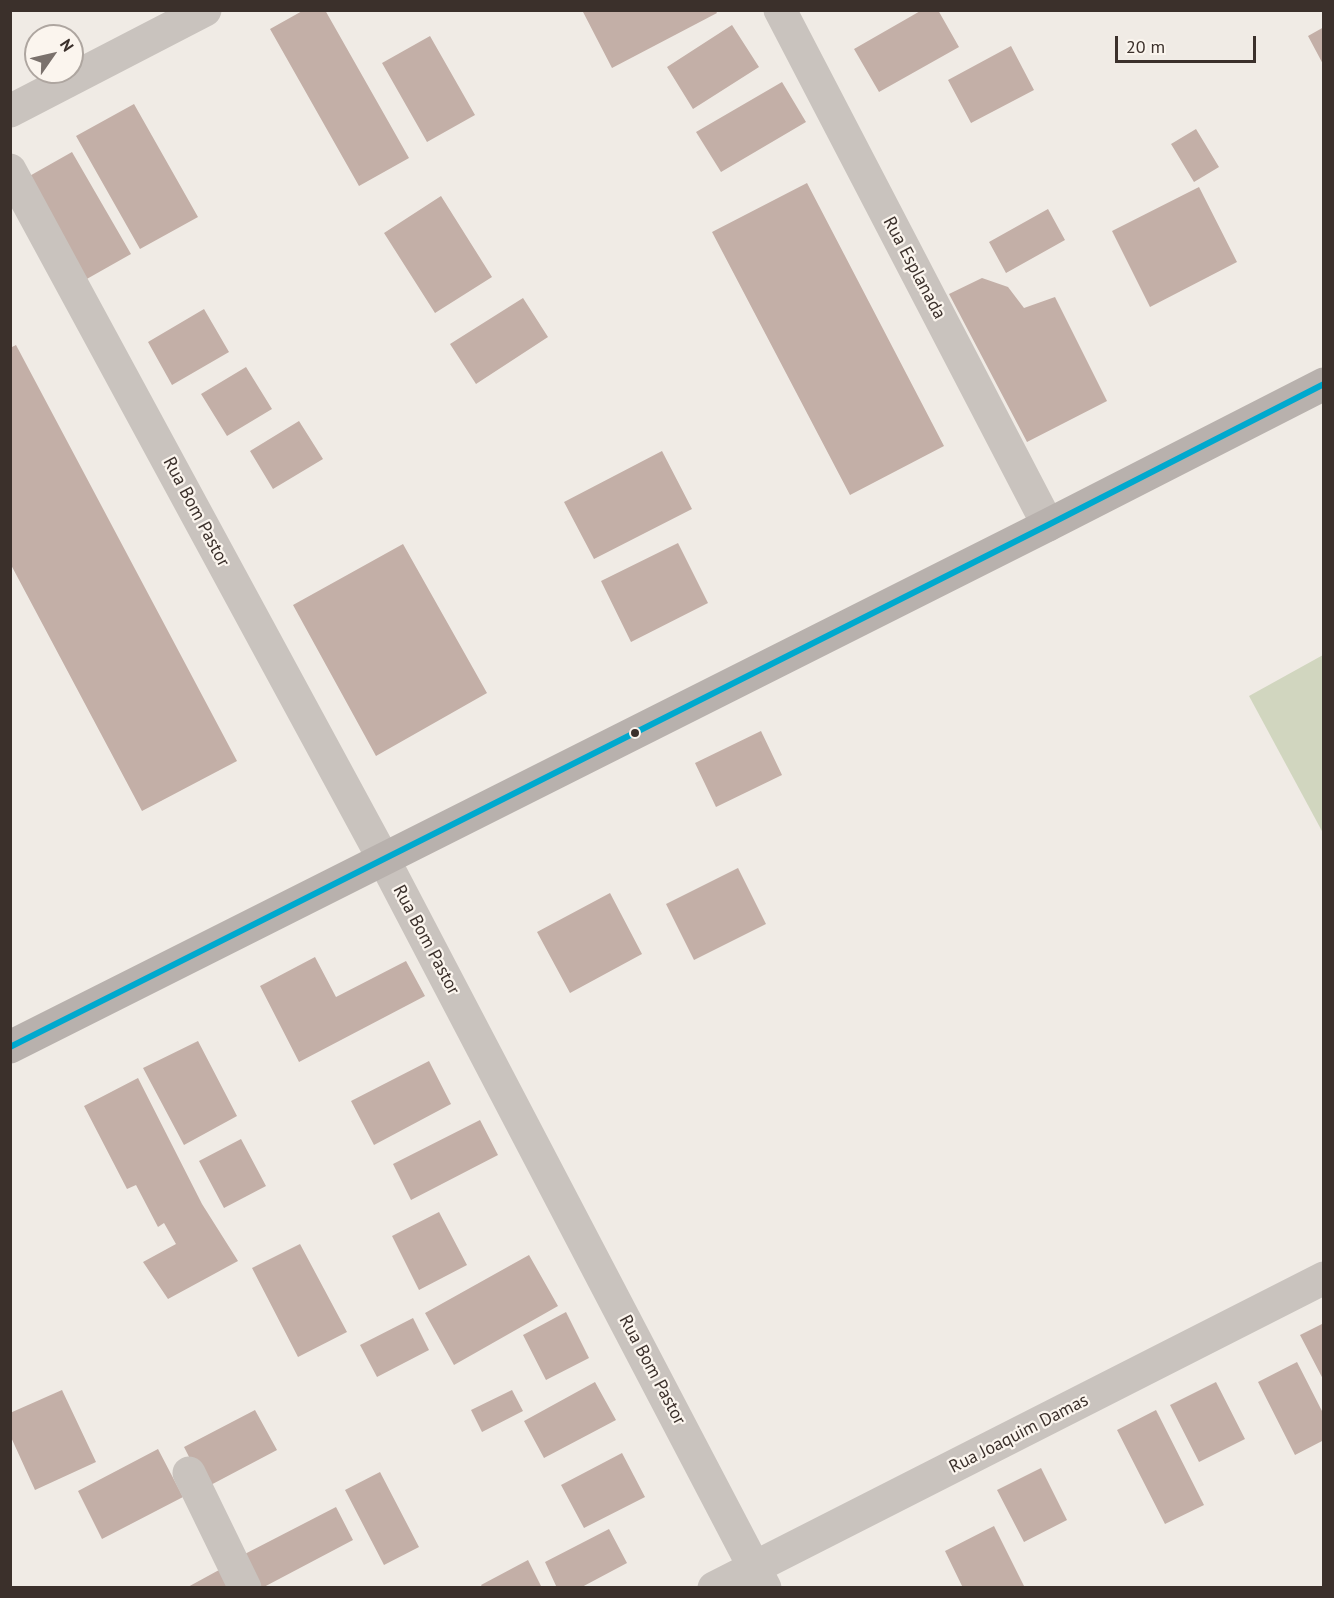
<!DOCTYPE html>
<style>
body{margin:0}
#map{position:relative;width:1334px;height:1598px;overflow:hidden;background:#f0ebe5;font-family:"PT Sans",sans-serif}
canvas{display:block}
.frame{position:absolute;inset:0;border:12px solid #3b302b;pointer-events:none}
.north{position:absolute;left:24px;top:24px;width:60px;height:60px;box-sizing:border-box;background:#fbf5ee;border:2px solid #aea6a0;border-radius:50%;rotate:56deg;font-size:16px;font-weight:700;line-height:24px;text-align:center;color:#3b302b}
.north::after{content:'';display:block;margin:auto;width:21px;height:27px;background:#7a716c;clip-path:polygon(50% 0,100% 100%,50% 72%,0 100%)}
.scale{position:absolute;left:1115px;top:36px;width:141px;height:27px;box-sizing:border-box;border:3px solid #3b302b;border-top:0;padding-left:8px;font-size:18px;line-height:21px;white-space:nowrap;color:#3b302b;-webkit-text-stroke:4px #fbf5ee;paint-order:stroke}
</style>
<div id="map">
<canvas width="1334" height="1598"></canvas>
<div class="frame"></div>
<div class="north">N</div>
<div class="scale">20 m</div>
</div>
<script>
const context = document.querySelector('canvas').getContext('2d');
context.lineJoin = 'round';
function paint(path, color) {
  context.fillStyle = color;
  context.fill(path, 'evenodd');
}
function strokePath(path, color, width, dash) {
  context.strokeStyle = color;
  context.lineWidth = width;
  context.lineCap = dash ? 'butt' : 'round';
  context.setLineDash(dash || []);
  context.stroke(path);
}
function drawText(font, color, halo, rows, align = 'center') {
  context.font = font + ' "PT Sans",sans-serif';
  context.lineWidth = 4.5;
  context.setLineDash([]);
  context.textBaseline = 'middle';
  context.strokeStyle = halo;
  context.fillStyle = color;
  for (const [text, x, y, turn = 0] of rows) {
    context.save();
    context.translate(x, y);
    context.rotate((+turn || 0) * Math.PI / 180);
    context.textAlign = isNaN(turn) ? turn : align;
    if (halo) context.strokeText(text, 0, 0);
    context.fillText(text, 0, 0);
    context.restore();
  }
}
const green = new Path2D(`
 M 1323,655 L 1323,833 L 1249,696 Z`);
const building = new Path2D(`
 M 304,10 L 325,10 L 409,158 L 359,186 L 270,29 Z
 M 582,10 L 715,10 L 717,13 L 612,68 Z
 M 922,10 L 938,10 L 959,47 L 879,92 L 854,49 Z
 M 732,25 L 759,67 L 693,109 L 667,67 Z
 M 1324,27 L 1324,66 L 1308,36 Z
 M 430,36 L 475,115 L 427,142 L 382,63 Z
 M 1011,46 L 1034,90 L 971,123 L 948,80 Z
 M 782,82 L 806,122 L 721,172 L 696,132 Z
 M 134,104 L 198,217 L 140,249 L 76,136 Z
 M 1196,129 L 1219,167 L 1194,182 L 1171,144 Z
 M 72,152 L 131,254 L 85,280 L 26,178 Z
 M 807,183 L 944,446 L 850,495 L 712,232 Z
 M 1199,187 L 1237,262 L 1150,307 L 1112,231 Z
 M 441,196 L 492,277 L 435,313 L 384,233 Z
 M 1048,209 L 1065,240 L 1006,273 L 989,242 Z
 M 982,278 L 1008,287 L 1024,308 L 1055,297 L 1107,401 L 1027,442 L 949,294 Z
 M 523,298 L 548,337 L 476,384 L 450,344 Z
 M 204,309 L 229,352 L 172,385 L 148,342 Z
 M 16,345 L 237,761 L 142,811 L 10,563 L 10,348 Z
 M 246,367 L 272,409 L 227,436 L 201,394 Z
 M 299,421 L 323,459 L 273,489 L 250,451 Z
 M 662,451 L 692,509 L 594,559 L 564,502 Z
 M 678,543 L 708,603 L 631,642 L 601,581 Z
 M 403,544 L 487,693 L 376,756 L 293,605 Z
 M 761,731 L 782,775 L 716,807 L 695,763 Z
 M 738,868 L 766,924 L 694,960 L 666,904 Z
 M 610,893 L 642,954 L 570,993 L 537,932 Z
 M 315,957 L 336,997 L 406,961 L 425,996 L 299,1062 L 260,986 Z
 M 198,1041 L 237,1116 L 184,1145 L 143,1068 Z
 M 429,1061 L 451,1104 L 374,1145 L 351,1101 Z
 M 138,1078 L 202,1204 L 238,1261 L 168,1299 L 143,1262 L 176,1244 L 164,1223 L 158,1227 L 136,1185 L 127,1189 L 84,1106 Z
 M 480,1120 L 498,1155 L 411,1200 L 393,1164 Z
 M 241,1139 L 266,1186 L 224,1208 L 199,1161 Z
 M 439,1212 L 467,1265 L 419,1290 L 392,1236 Z
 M 300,1244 L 347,1332 L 298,1357 L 252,1268 Z
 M 529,1255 L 558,1306 L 454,1365 L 425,1313 Z
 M 566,1312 L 589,1358 L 546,1380 L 523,1335 Z
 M 413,1318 L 429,1350 L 377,1377 L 360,1345 Z
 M 1324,1323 L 1324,1381 L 1300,1335 Z
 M 1297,1362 L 1324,1415 L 1324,1440 L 1295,1455 L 1258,1382 Z
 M 595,1382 L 616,1420 L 544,1458 L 524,1421 Z
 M 1216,1382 L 1245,1439 L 1199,1462 L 1170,1405 Z
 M 62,1390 L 96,1462 L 35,1490 L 10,1435 L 10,1413 Z
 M 512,1390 L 523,1411 L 482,1432 L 471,1410 Z
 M 255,1410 L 277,1450 L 205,1488 L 184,1447 Z
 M 1156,1410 L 1204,1505 L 1165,1524 L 1117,1430 Z
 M 158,1449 L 183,1497 L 102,1539 L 78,1491 Z
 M 622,1453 L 645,1497 L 584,1528 L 561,1485 Z
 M 1041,1468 L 1067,1520 L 1024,1542 L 997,1490 Z
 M 380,1472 L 419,1547 L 384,1565 L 345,1490 Z
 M 336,1507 L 353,1540 L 262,1588 L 254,1588 L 239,1557 Z
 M 994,1526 L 1025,1588 L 963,1588 L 945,1551 Z
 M 609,1529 L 627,1563 L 580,1588 L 557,1588 L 545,1562 Z
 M 528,1560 L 542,1588 L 483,1588 L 481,1585 Z
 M 219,1570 L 228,1588 L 186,1588 Z`);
const minor = new Path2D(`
 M 780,10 L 1048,525
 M 10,111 L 205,10
 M 10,170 L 384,860 L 765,1588
 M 189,1473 L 245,1588
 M 714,1588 L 1324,1278`);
const primary = new Path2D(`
 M 10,1047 L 1048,525 L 1324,384`);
const bus1 = new Path2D(`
 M 10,1047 L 1048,525 L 1324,384`);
const markers = [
 [635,733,5,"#3b302b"]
];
const streetNames = [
 ["Rua Esplanada",914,268,62],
 ["Rua Bom Pastor",196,512,62],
 ["Rua Bom Pastor",426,940,62],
 ["Rua Bom Pastor",652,1370,62],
 ["Rua Joaquim Damas",1019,1434,-27]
];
paint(green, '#d1d6bf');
paint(building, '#c3afa7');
strokePath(minor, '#c9c3be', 33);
strokePath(primary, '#b8b1ad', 33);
strokePath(bus1, '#00a9ce', 6);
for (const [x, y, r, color] of markers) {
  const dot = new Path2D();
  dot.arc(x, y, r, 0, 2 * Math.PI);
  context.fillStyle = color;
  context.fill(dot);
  strokePath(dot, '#fbf5ee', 2);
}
drawText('18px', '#3b302b', '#fbf5ee', streetNames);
</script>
